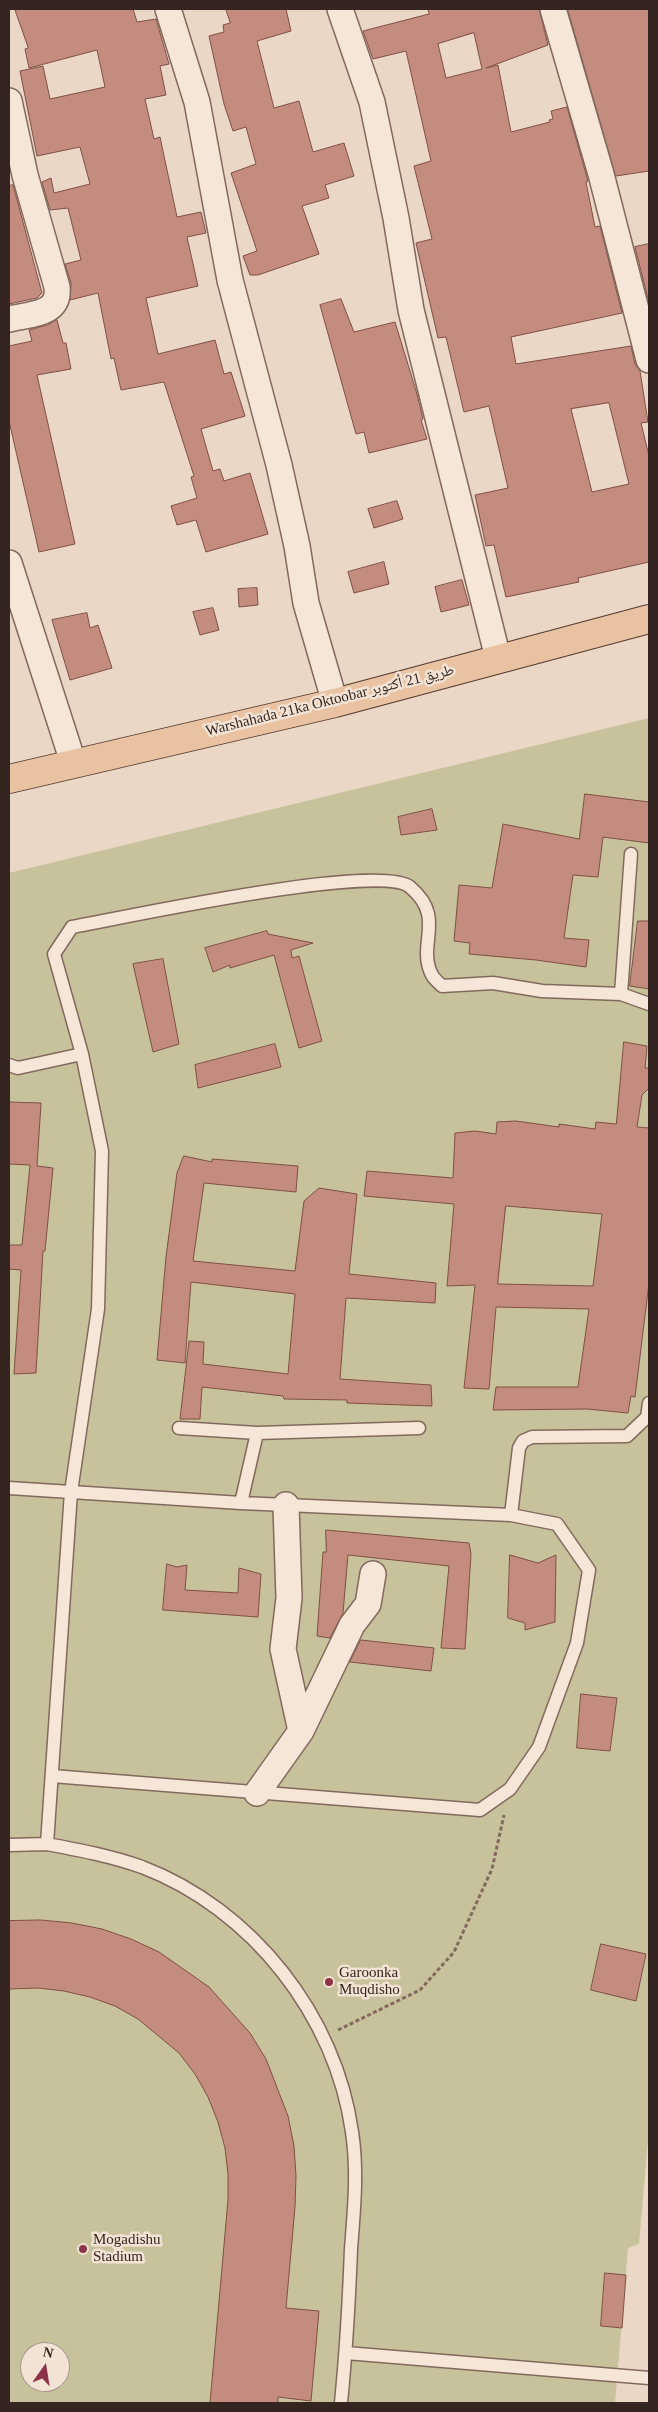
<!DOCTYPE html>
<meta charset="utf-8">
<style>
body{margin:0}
#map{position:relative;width:658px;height:2412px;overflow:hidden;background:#ead7c6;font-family:"Times New Roman",serif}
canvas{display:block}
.frame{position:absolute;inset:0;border:10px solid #352520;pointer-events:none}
.north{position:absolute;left:20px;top:2342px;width:50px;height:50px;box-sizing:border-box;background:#f2e3d4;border:1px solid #a6978c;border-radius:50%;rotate:13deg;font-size:14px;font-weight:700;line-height:20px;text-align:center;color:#352520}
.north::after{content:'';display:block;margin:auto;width:18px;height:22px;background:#8d3348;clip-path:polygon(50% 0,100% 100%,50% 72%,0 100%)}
</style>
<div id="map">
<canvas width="658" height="2412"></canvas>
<div class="frame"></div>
<div class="north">N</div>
</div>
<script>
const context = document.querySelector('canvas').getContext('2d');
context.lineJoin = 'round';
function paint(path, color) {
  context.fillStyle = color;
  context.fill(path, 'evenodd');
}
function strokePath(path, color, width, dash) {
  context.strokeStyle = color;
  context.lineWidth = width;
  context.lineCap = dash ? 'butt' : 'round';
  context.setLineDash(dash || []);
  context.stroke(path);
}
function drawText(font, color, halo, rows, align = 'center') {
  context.font = font + ' "Times New Roman","Noto Naskh Arabic",serif';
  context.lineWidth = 5;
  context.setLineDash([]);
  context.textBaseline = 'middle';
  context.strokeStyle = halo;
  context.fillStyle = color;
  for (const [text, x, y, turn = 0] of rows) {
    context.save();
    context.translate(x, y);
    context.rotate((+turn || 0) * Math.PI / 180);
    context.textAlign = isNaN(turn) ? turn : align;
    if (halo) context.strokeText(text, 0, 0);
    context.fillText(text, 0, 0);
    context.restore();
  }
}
const green = new Path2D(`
 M 649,718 L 649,2128 L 639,2244 L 628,2248 L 615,2403 L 9,2403 L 9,873 ZM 30,2352 L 60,2352 L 60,2382 L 30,2382 Z`);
const building = new Path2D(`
 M 15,9 L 133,9 L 137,22 L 156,19 L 169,64 L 160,66 L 166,95 L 145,99 L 154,139 L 160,137 L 177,217 L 201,212 L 206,233 L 187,237 L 198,286 L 146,298 L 158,354 L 215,340 L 224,374 L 231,372 L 245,416 L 201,429 L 213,471 L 220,469 L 224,481 L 250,473 L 268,534 L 206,552 L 196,520 L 177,525 L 171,506 L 197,498 L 191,477 L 194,476 L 164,382 L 121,390 L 114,358 L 111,359 L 98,293 L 70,300 L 71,283 L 65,264 L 81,260 L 68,208 L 50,210 L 42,182 L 51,178 L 54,193 L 90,184 L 80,147 L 37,156 L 20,71 L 43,66 L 50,99 L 105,87 L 97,50 L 29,68 L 25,49 L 28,48 Z
 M 226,9 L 286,9 L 291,31 L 257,41 L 274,108 L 299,101 L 313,152 L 344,143 L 354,176 L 325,185 L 329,198 L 302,206 L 319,254 L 258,275 L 250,275 L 243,256 L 257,251 L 231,173 L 256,164 L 246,127 L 233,131 L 224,104 L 209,36 L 224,32 L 223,25 L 230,23 Z
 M 428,9 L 539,9 L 548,45 L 486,68 L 498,65 L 511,132 L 550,122 L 549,120 L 553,119 L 551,111 L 567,107 L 588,181 L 586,182 L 595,227 L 600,226 L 622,313 L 511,337 L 516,364 L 631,346 L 635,364 L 640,371 L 648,422 L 641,423 L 649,456 L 649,562 L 578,578 L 579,582 L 506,597 L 494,545 L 486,546 L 475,495 L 508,488 L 489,406 L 464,412 L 446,337 L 438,338 L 416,243 L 432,239 L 414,166 L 431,161 L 406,51 L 373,59 L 363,31 L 429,14 ZM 474,33 L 482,69 L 446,78 L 438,44 ZM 609,403 L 629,484 L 592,492 L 571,409 Z
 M 568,9 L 649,9 L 649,171 L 616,176 Z
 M 13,185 L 42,293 L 37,298 L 9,304 L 9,186 Z
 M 649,244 L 649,299 L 648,299 L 635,247 Z
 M 341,299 L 354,332 L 395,322 L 417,394 L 423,419 L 421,420 L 427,439 L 369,453 L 364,432 L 356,434 L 320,305 Z
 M 57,320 L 63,343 L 66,343 L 71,369 L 37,375 L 75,544 L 39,552 L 9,421 L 9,346 L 32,341 L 29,330 L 47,325 Z
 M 397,501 L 403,519 L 374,528 L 368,509 Z
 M 384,562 L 389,584 L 354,593 L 348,572 Z
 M 462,580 L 469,605 L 441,612 L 435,587 Z
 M 257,588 L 258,605 L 239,607 L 238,589 Z
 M 213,608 L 219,630 L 200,635 L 193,612 Z
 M 87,613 L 90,628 L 98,625 L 112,668 L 70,680 L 52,620 Z
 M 585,794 L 649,802 L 649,843 L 603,837 L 598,877 L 573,875 L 564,938 L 589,940 L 586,967 L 536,960 L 469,954 L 470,943 L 454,941 L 459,885 L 492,888 L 503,824 L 579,839 Z
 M 432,809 L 437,830 L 401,835 L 398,817 Z
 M 638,921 L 649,921 L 649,989 L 630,986 Z
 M 267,931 L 268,934 L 313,943 L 291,950 L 292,958 L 299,956 L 322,1041 L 299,1048 L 274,955 L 230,968 L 230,965 L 213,972 L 205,948 Z
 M 163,959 L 179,1044 L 153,1052 L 133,964 Z
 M 624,1042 L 647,1046 L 645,1068 L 649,1068 L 649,1088 L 642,1095 L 637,1127 L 649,1128 L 649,1283 L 635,1397 L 631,1396 L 628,1413 L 587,1409 L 493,1410 L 496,1387 L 578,1387 L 589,1309 L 496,1307 L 489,1389 L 464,1388 L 475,1285 L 447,1286 L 454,1204 L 364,1196 L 367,1171 L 453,1178 L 455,1133 L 475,1131 L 496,1134 L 497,1122 L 516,1121 L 559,1127 L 559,1124 L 595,1129 L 596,1122 L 616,1124 ZM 506,1206 L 602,1214 L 593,1286 L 498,1284 Z
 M 275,1044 L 281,1067 L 198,1088 L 195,1065 Z
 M 9,1102 L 41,1103 L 37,1166 L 53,1168 L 45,1251 L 43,1251 L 36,1373 L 14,1374 L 21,1270 L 9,1269 L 9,1245 L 22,1245 L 30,1165 L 9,1164 Z
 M 184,1156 L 212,1162 L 212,1159 L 298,1166 L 296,1192 L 204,1183 L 193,1261 L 295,1271 L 304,1201 L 319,1188 L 357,1194 L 349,1274 L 436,1283 L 435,1303 L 346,1298 L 340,1379 L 431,1385 L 432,1406 L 347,1403 L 347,1400 L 284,1399 L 283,1396 L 202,1387 L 200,1419 L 180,1419 L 189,1341 L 204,1342 L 203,1364 L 288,1374 L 295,1294 L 191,1282 L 185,1363 L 157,1360 L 166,1257 L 177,1173 Z
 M 326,1530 L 469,1543 L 471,1554 L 465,1649 L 441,1648 L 449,1566 L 348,1555 L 343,1613 L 330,1638 L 317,1636 L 323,1552 L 326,1552 Z
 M 510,1555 L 538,1563 L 556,1555 L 555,1622 L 525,1630 L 525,1623 L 508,1618 Z
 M 167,1564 L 177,1567 L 187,1565 L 185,1590 L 238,1593 L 239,1568 L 261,1574 L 258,1617 L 163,1610 Z
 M 361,1640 L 434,1648 L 431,1671 L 350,1662 Z
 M 581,1694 L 617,1698 L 610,1751 L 577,1748 Z
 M 41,1920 L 72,1923 L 102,1929 L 131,1939 L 159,1952 L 209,1987 L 250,2033 L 266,2059 L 288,2116 L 294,2146 L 296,2176 L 295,2207 L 286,2308 L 319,2311 L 311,2401 L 278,2397 L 278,2403 L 210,2403 L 228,2200 L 228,2174 L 225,2148 L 218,2122 L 208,2097 L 195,2074 L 179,2053 L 138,2019 L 115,2006 L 90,1997 L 64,1991 L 38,1988 L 9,1989 L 9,1921 Z
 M 601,1944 L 646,1954 L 636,2001 L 591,1990 Z
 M 605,2273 L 626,2275 L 622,2328 L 601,2326 Z`);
const path = new Path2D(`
 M 338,2030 L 420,1990 L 454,1952 L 492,1869 L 504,1815`);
const service = new Path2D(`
 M 621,994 L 631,854
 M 9,1065 L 18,1068 L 82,1054
 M 179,1428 L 257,1433 L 419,1428
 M 9,1488 L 241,1503 L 511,1515 L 557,1524 L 589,1570 L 577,1643 L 539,1747 L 510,1789 L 480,1810 L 52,1776
 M 241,1503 L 257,1433
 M 511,1515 L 519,1448 L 523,1441 L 532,1437 L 627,1436 L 647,1417 L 649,1403
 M 47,1844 C 79,1850 111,1856 142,1867 C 252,1909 336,2016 352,2132 C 358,2171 354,2210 351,2249 C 349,2301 346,2352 341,2403
 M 9,1845 L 47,1844 L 71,1492 L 98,1309 L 102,1151 L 82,1054 L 54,954 L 72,927 C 122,918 380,862 410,887 C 447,918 416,944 432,975 C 434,979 439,983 442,986 L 493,983 L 542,991 L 621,994 L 649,1004
 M 346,2353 L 649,2378`);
const minor = new Path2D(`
 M 168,9 L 197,102 L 230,280 L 279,465 L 297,546 L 306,603 L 335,703
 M 340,9 L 372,102 L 396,218 L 411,310 L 498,658
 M 553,9 L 601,174 L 649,360
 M 9,101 L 25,175 L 57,287 C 60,315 31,314 9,319
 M 9,563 L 73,762
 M 286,1505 L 289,1598 L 283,1649 L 301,1731
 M 257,1793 L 301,1731 L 352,1625 L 368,1604 L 373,1574`);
const primary = new Path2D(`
 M 9,779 L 335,703 L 649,619`);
const markers = [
 [329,1982,5,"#8d3348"],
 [83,2249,5,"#8d3348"]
];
const streetNames = [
 ["Warshahada 21ka Oktoobar طريق 21 أكتوبر",330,701,-14]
];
const poiNames = [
 ["Garoonka",339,1973],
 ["Muqdisho",339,1990],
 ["Mogadishu",93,2240],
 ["Stadium",93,2257]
];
paint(green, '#c7c29b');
paint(building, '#c48c7f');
strokePath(building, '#804f45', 1);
strokePath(service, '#83695d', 15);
strokePath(minor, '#83695d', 28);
strokePath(primary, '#523931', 30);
strokePath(path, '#83695d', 3, [4, 2.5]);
strokePath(service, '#f5e6d8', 12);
strokePath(minor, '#f5e6d8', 25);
strokePath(primary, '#e9c3a1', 28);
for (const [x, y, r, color] of markers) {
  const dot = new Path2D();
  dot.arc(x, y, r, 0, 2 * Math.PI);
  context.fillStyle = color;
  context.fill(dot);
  strokePath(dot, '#f2e3d4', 2);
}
drawText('15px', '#352520', '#f2e3d4', streetNames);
drawText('15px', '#352520', '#f2e3d4', poiNames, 'left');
</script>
